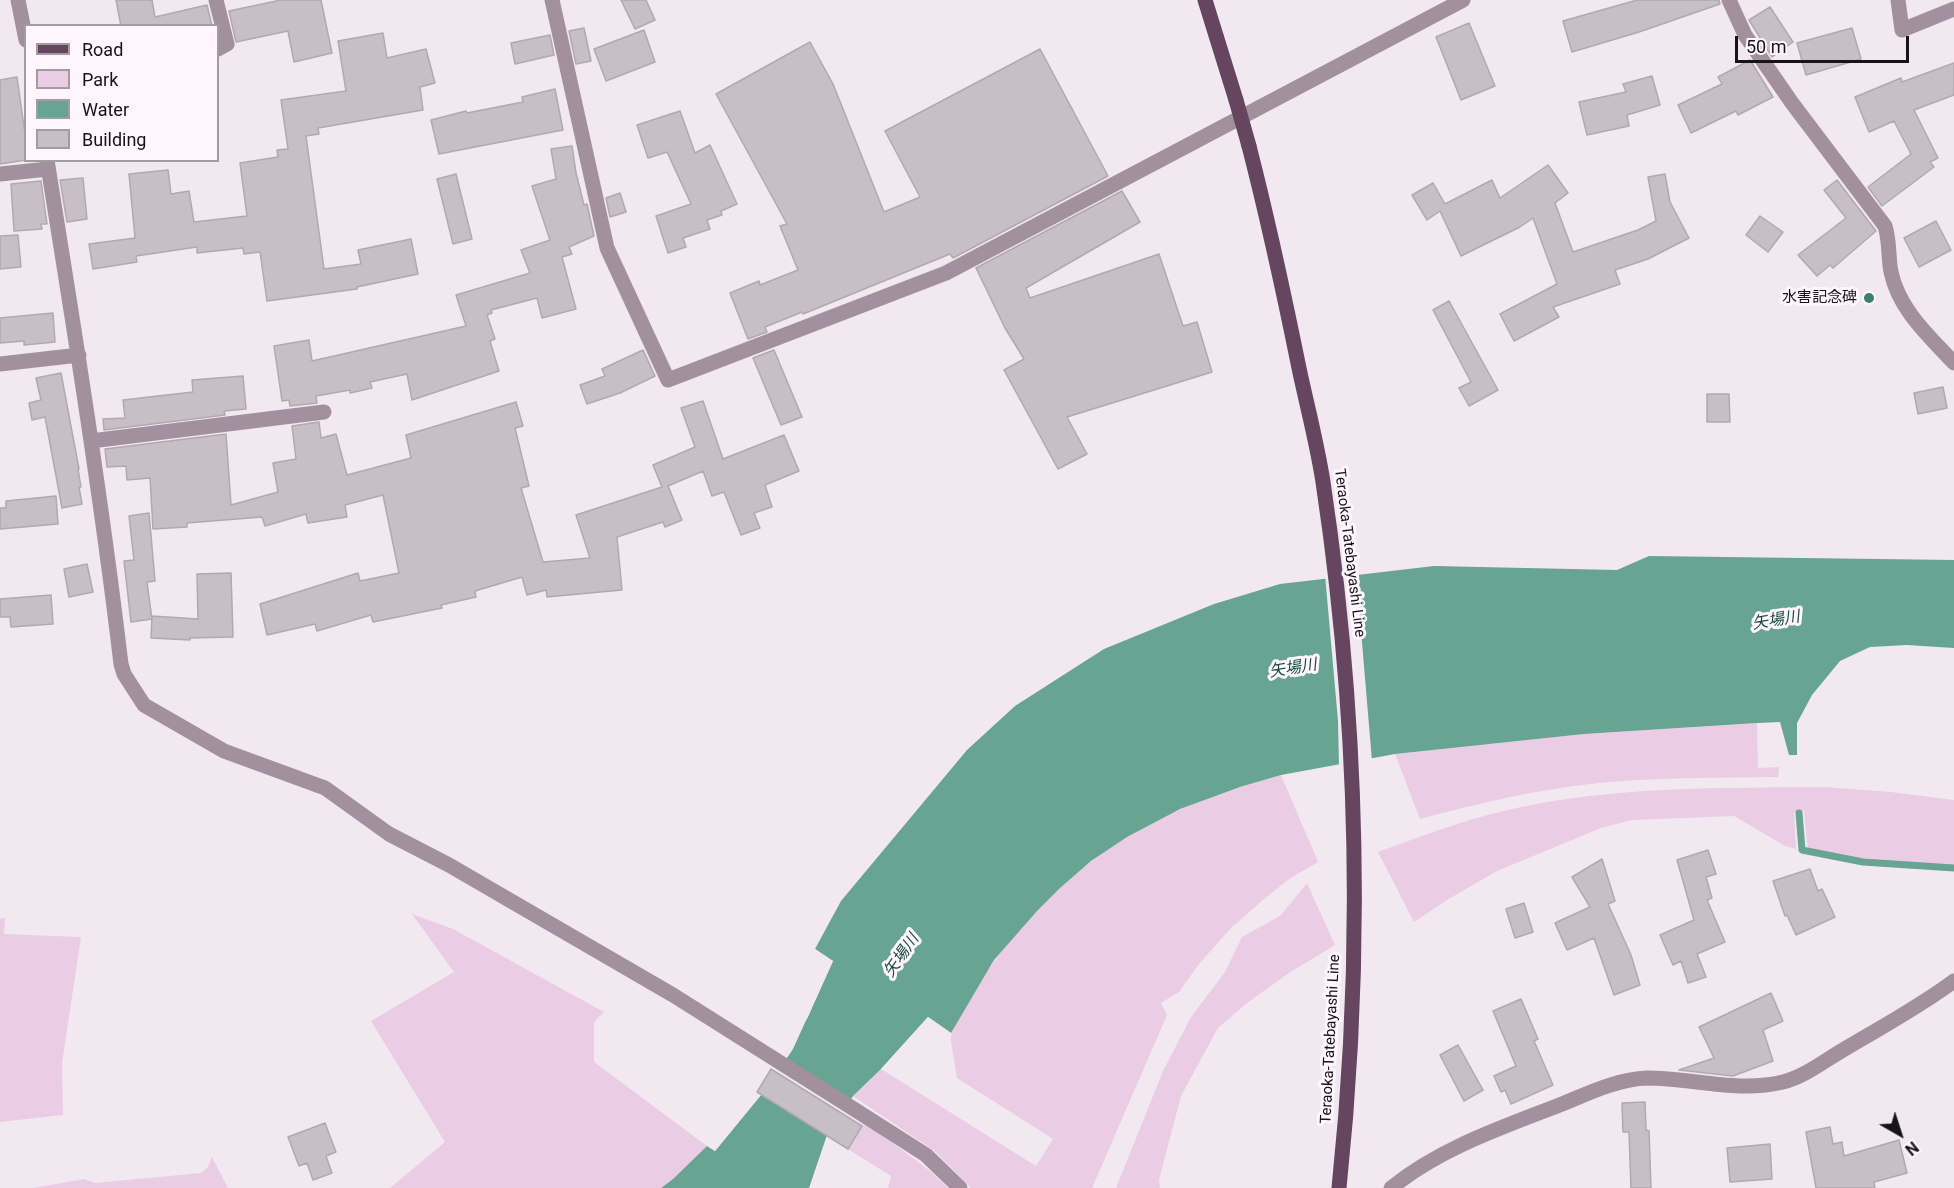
<!DOCTYPE html>
<meta charset="utf-8">
<style>
body{margin:0}
#map{position:relative;width:1954px;height:1188px;overflow:hidden;background:#f1e9ef;font-family:Roboto,sans-serif}
canvas{display:block}
.legend{position:absolute;left:24px;top:24px;width:195px;height:138px;box-sizing:border-box;background:#fef6fc;border:2px solid #a19ca0;margin:0;padding:8px 10px;list-style:none;font-size:18px;color:#161416}
.legend li{display:flex;align-items:center;gap:12px;height:30px}
.legend b{width:30px;border:2px solid #a19ca0}
.north{position:absolute;left:1870px;top:1104px;width:60px;height:60px;-webkit-text-stroke:4px #fef6fc;paint-order:stroke;rotate:141deg;font-size:16px;font-weight:700;line-height:24px;text-align:center;color:#161416}
.north::after{content:'';display:block;margin:auto;width:21px;height:27px;background:#161416;clip-path:polygon(50% 0,100% 100%,50% 72%,0 100%)}
.scale{position:absolute;left:1735px;top:36px;width:174px;height:27px;box-sizing:border-box;border:3px solid #161416;border-top:0;padding-left:8px;font-size:18px;line-height:21px;white-space:nowrap;color:#161416;-webkit-text-stroke:4px #fef6fc;paint-order:stroke}
</style>
<div id="map">
<canvas width="1954" height="1188"></canvas>
<ul class="legend">
<li><b style="height:8px;background:#654560"></b>Road</li>
<li><b style="height:16px;background:#eacde5"></b>Park</li>
<li><b style="height:16px;background:#67a492"></b>Water</li>
<li><b style="height:16px;background:#c7bfc5"></b>Building</li>
</ul>
<div class="north">N</div>
<div class="scale">50 m</div>
</div>
<script>
const context = document.querySelector('canvas').getContext('2d');
context.lineJoin = 'round';
function paint(path, color) {
  context.fillStyle = color;
  context.fill(path, 'evenodd');
}
function strokePath(path, color, width, dash) {
  context.strokeStyle = color;
  context.lineWidth = width;
  context.lineCap = dash ? 'butt' : 'round';
  context.setLineDash(dash || []);
  context.stroke(path);
}
function drawText(font, color, halo, rows, align = 'center') {
  context.font = font + ' Roboto,"Noto Sans JP",sans-serif';
  context.lineWidth = 6;
  context.setLineDash([]);
  context.textBaseline = 'middle';
  context.strokeStyle = halo;
  context.fillStyle = color;
  for (const [text, x, y, turn = 0] of rows) {
    context.save();
    context.translate(x, y);
    context.rotate((+turn || 0) * Math.PI / 180);
    context.textAlign = isNaN(turn) ? turn : align;
    if (halo) context.strokeText(text, 0, 0);
    context.fillText(text, 0, 0);
    context.restore();
  }
}
const green = new Path2D(`
 M 1757,723 L 1758,768 L 1779,767 L 1778,777 C 1719,778 1658,777 1600,783 C 1539,789 1479,803 1420,819 L 1395,754 L 1584,734 Z
 M 1281,775 L 1318,862 L 1289,879 L 1264,899 L 1230,929 L 1199,964 L 1179,992 L 1161,1003 L 1167,1015 L 1092,1188 L 971,1188 L 936,1152 L 853,1096 L 881,1069 L 1036,1166 L 1053,1139 L 957,1078 C 956,1068 950,1042 951,1033 C 953,1023 972,996 978,986 C 1023,911 1101,842 1181,809 C 1214,795 1247,785 1281,775 Z
 M 1825,787 L 1891,792 L 1954,800 L 1954,868 L 1863,862 L 1808,851 L 1804,811 L 1794,812 L 1796,849 L 1785,846 L 1734,816 L 1632,820 L 1601,828 L 1497,871 L 1447,900 L 1414,922 L 1378,852 C 1422,836 1466,819 1512,809 C 1614,786 1721,788 1825,787 Z
 M 1307,883 L 1335,945 L 1289,973 L 1247,1003 L 1218,1028 L 1181,1096 L 1159,1180 L 1160,1188 L 1116,1188 L 1163,1071 L 1191,1017 L 1225,972 L 1242,937 L 1280,916 Z
 M 412,914 L 453,929 L 604,1012 L 594,1022 L 594,1062 L 707,1146 L 673,1179 L 661,1188 L 390,1188 L 445,1142 L 371,1021 L 454,972 Z
 M 5,918 L 4,934 L 81,937 L 62,1063 L 63,1115 L 0,1122 L 0,919 Z
 M 865,1122 L 930,1171 L 948,1188 L 888,1188 L 891,1176 L 848,1149 Z
 M 212,1157 L 228,1188 L 33,1188 L 84,1179 L 95,1183 L 201,1173 L 208,1167 Z`);
const water = new Path2D(`
 M 1649,556 L 1954,560 L 1954,648 L 1907,645 L 1870,647 L 1840,661 L 1812,695 L 1797,723 L 1797,755 L 1789,755 L 1780,722 L 1757,723 L 1584,734 L 1395,754 L 1281,775 L 1240,787 L 1180,809 L 1127,837 L 1091,861 L 1060,888 L 1037,911 L 994,960 L 951,1033 L 928,1017 L 881,1069 L 853,1096 L 844,1110 L 779,1070 L 793,1049 L 833,961 L 815,949 L 841,901 L 967,750 L 1015,706 L 1104,649 L 1214,604 L 1280,584 L 1434,566 L 1617,570 Z
 M 761,1095 L 827,1135 L 809,1188 L 661,1188 L 673,1179 L 707,1146 L 715,1151 Z`);
const pier = new Path2D(`
 M 1356,571 L 1372,761 L 1339,767 L 1338,721 L 1325,575 Z
 M 812,947 L 833,961 L 807,1019 L 805,1017 L 829,962 L 813,951 Z
 M 928,1017 L 951,1033 L 952,1036 L 929,1021 L 884,1071 L 881,1069 Z
 M 759,1094 L 761,1095 L 715,1151 L 705,1144 L 708,1143 L 714,1147 Z`);
const stream = new Path2D(`
 M 1799,813 L 1802,850 L 1863,862 L 1954,868`);
const building = new Path2D(`
 M 116,0 L 152,0 L 155,17 L 207,5 L 212,26 L 121,26 Z
 M 281,0 L 321,0 L 332,53 L 294,62 L 288,31 L 236,42 L 229,11 Z
 M 621,0 L 646,0 L 655,20 L 635,29 Z
 M 1637,0 L 1719,0 L 1720,4 L 1639,32 L 1572,52 L 1563,21 Z
 M 1770,7 L 1793,42 L 1772,57 L 1749,20 Z
 M 1469,23 L 1495,86 L 1461,100 L 1436,37 Z
 M 584,28 L 591,61 L 576,64 L 569,31 Z
 M 1852,28 L 1861,59 L 1806,75 L 1797,43 Z
 M 644,30 L 655,62 L 606,81 L 594,49 Z
 M 383,33 L 387,58 L 426,49 L 435,83 L 420,87 L 423,110 L 318,128 L 319,134 L 306,136 L 324,269 L 361,264 L 358,250 L 411,239 L 418,274 L 357,287 L 357,289 L 267,301 L 260,252 L 244,254 L 243,248 L 197,253 L 197,247 L 136,256 L 137,262 L 93,269 L 89,244 L 135,238 L 129,174 L 168,170 L 171,194 L 189,191 L 194,222 L 247,216 L 240,163 L 278,157 L 277,150 L 288,149 L 281,100 L 346,91 L 338,41 Z
 M 550,35 L 554,55 L 515,64 L 511,43 Z
 M 810,42 L 833,84 L 884,212 L 920,197 L 885,131 L 1040,49 L 1108,176 L 953,258 L 950,254 L 803,314 L 802,312 L 765,327 L 767,332 L 748,339 L 730,293 L 759,281 L 760,285 L 798,270 L 780,226 L 787,224 L 716,94 Z
 M 1750,60 L 1773,97 L 1738,115 L 1736,111 L 1691,133 L 1678,105 L 1722,84 L 1718,77 Z
 M 1954,63 L 1954,95 L 1914,110 L 1938,158 L 1930,162 L 1934,167 L 1882,206 L 1868,187 L 1911,154 L 1894,121 L 1869,132 L 1855,97 L 1901,78 L 1902,82 Z
 M 1652,76 L 1660,105 L 1627,115 L 1629,126 L 1587,135 L 1579,102 L 1626,92 L 1623,84 Z
 M 17,77 L 26,141 L 26,160 L 0,164 L 0,80 Z
 M 555,89 L 563,130 L 439,154 L 431,120 L 466,111 L 467,113 L 523,102 L 522,97 Z
 M 680,111 L 695,153 L 710,145 L 737,204 L 721,211 L 722,215 L 707,220 L 710,229 L 683,238 L 686,247 L 668,253 L 656,216 L 691,204 L 667,152 L 648,158 L 637,125 Z
 M 572,146 L 576,173 L 584,205 L 587,204 L 594,236 L 569,247 L 572,254 L 562,257 L 576,309 L 542,318 L 537,298 L 491,310 L 492,313 L 487,315 L 495,339 L 490,341 L 499,371 L 412,400 L 407,374 L 370,382 L 372,388 L 350,393 L 350,390 L 316,396 L 317,403 L 290,406 L 289,400 L 282,401 L 274,346 L 309,340 L 312,361 L 466,326 L 456,295 L 530,273 L 521,250 L 550,240 L 532,186 L 556,179 L 551,149 Z
 M 1548,165 L 1568,193 L 1555,203 L 1573,252 L 1638,230 L 1656,221 L 1648,177 L 1665,174 L 1670,202 L 1689,238 L 1648,259 L 1615,270 L 1620,284 L 1553,307 L 1559,317 L 1514,341 L 1500,314 L 1557,284 L 1533,218 L 1520,227 L 1461,256 L 1440,211 L 1427,220 L 1412,195 L 1433,183 L 1445,204 L 1492,180 L 1500,198 Z
 M 456,174 L 472,239 L 453,244 L 437,179 Z
 M 83,178 L 87,219 L 67,222 L 60,180 Z
 M 1837,180 L 1876,231 L 1833,268 L 1830,265 L 1817,276 L 1798,255 L 1846,218 L 1824,190 Z
 M 41,181 L 47,224 L 41,224 L 42,229 L 14,231 L 11,184 Z
 M 1122,191 L 1140,222 L 1026,288 L 1030,298 L 1159,254 L 1183,326 L 1197,322 L 1212,372 L 1067,417 L 1087,454 L 1058,469 L 1004,370 L 1024,359 L 1005,328 L 976,268 Z
 M 620,193 L 626,212 L 610,217 L 606,198 Z
 M 1760,216 L 1783,232 L 1768,252 L 1746,235 Z
 M 1936,221 L 1951,250 L 1919,267 L 1904,238 Z
 M 18,235 L 21,267 L 0,269 L 0,236 Z
 M 1449,301 L 1498,390 L 1469,406 L 1459,388 L 1471,382 L 1433,310 Z
 M 53,313 L 55,342 L 24,345 L 24,341 L 0,343 L 0,318 Z
 M 643,350 L 655,376 L 620,393 L 587,404 L 580,385 L 605,376 L 602,369 Z
 M 774,350 L 802,417 L 781,425 L 753,358 Z
 M 61,373 L 79,469 L 78,469 L 81,487 L 79,487 L 82,504 L 62,508 L 45,417 L 32,420 L 29,403 L 41,400 L 36,378 Z
 M 243,376 L 246,409 L 224,411 L 225,415 L 104,430 L 103,419 L 125,418 L 123,400 L 193,392 L 192,380 Z
 M 1943,387 L 1947,408 L 1918,414 L 1914,393 Z
 M 1707,394 L 1729,394 L 1730,422 L 1707,422 Z
 M 703,401 L 723,459 L 784,435 L 799,471 L 765,485 L 772,507 L 754,513 L 760,528 L 741,535 L 724,492 L 712,496 L 703,471 L 668,486 L 682,520 L 665,527 L 663,522 L 617,537 L 622,590 L 547,597 L 546,590 L 527,595 L 522,577 L 475,591 L 476,597 L 441,605 L 442,608 L 373,622 L 371,615 L 317,631 L 315,624 L 267,635 L 260,604 L 358,573 L 360,581 L 399,573 L 383,495 L 345,505 L 347,517 L 308,523 L 306,514 L 265,526 L 262,517 L 187,523 L 187,527 L 153,529 L 150,478 L 127,480 L 126,466 L 107,467 L 105,449 L 226,434 L 231,505 L 278,492 L 273,463 L 296,459 L 292,426 L 319,422 L 321,438 L 336,434 L 347,475 L 411,458 L 406,435 L 516,402 L 523,426 L 515,428 L 529,486 L 521,488 L 543,562 L 590,558 L 576,515 L 662,487 L 653,465 L 695,447 L 681,408 Z
 M 56,496 L 58,524 L 0,529 L 0,508 L 6,508 L 6,501 Z
 M 149,513 L 155,581 L 147,582 L 152,619 L 131,622 L 124,561 L 134,560 L 129,516 Z
 M 87,564 L 93,592 L 69,597 L 64,569 Z
 M 231,573 L 233,637 L 190,638 L 190,640 L 151,638 L 152,616 L 198,619 L 197,574 Z
 M 51,595 L 53,624 L 11,627 L 10,617 L 0,617 L 0,599 Z
 M 1708,850 L 1716,874 L 1706,877 L 1712,898 L 1707,900 L 1725,942 L 1697,954 L 1706,977 L 1688,983 L 1681,961 L 1673,965 L 1660,935 L 1694,920 L 1677,860 Z
 M 1602,859 L 1615,901 L 1608,904 L 1631,955 L 1640,985 L 1614,995 L 1594,938 L 1567,950 L 1555,923 L 1590,907 L 1572,877 Z
 M 1810,869 L 1818,891 L 1822,889 L 1835,917 L 1796,935 L 1787,915 L 1785,916 L 1773,881 Z
 M 1524,903 L 1533,932 L 1515,938 L 1506,909 Z
 M 1771,993 L 1783,1021 L 1763,1030 L 1773,1061 L 1733,1076 L 1679,1070 L 1714,1058 L 1699,1027 Z
 M 1521,999 L 1538,1039 L 1534,1041 L 1553,1085 L 1511,1104 L 1505,1090 L 1501,1092 L 1494,1076 L 1516,1066 L 1493,1011 Z
 M 1458,1045 L 1483,1090 L 1464,1101 L 1440,1055 Z
 M 771,1069 L 862,1126 L 848,1149 L 757,1092 Z
 M 1645,1102 L 1646,1130 L 1649,1131 L 1651,1188 L 1631,1188 L 1629,1132 L 1623,1132 L 1622,1103 Z
 M 325,1123 L 336,1152 L 326,1156 L 332,1173 L 313,1180 L 307,1163 L 299,1166 L 288,1137 Z
 M 1830,1127 L 1833,1144 L 1842,1142 L 1844,1156 L 1899,1140 L 1907,1173 L 1874,1182 L 1875,1188 L 1816,1188 L 1806,1132 Z
 M 1770,1144 L 1772,1179 L 1730,1182 L 1727,1148 Z`);
const minor = new Path2D(`
 M 18,0 L 26,40
 M 216,0 L 227,44 L 218,49
 M 552,0 L 607,248 L 668,380 L 946,273 L 1463,0
 M 1729,0 L 1745,35 L 1792,103 L 1885,226 C 1890,242 1888,257 1891,272 C 1899,310 1929,336 1954,363
 M 1898,0 L 1902,30 L 1954,9
 M 47,160 C 74,328 101,495 121,664 L 124,674 L 144,705 L 224,751 L 325,788 L 389,834 L 449,865 L 673,995 L 857,1111 L 926,1155 L 960,1188
 M 0,174 L 48,169
 M 0,364 L 79,355
 M 91,441 L 324,412
 M 1391,1188 C 1439,1149 1500,1128 1557,1106 C 1585,1095 1616,1079 1647,1078 C 1692,1078 1738,1093 1783,1082 C 1804,1077 1824,1061 1843,1050 C 1880,1028 1919,1007 1954,981`);
const major = new Path2D(`
 M 1205,0 L 1236,100
 M 1249,146 C 1268,220 1284,294 1299,368 C 1307,406 1317,443 1323,482 C 1358,715 1364,953 1339,1188`);
const majorBridge = new Path2D(`
 M 1236,100 L 1249,146`);
const markers = [
 [1869,298,6,"#3e7e6c"]
];
const poiNames = [
 ["水害記念碑",1857,298]
];
const streetNames = [
 ["Teraoka-Tatebayashi Line",1349,553,83],
 ["Teraoka-Tatebayashi Line",1331,1039,-87]
];
const waterNames = [
 ["矢場川",1776,621,-9],
 ["矢場川",1293,669,-9],
 ["矢場川",902,956,-55]
];
paint(green, '#eacde5');
paint(water, '#67a492');
paint(pier, '#f1e9ef');
strokePath(stream, '#67a492', 7);
paint(building, '#c7bfc5');
strokePath(building, '#b0a9af', 1.5);
strokePath(minor, '#a2909f', 15);
strokePath(major, '#654560', 15);
strokePath(majorBridge, '#654560', 15);
for (const [x, y, r, color] of markers) {
  const dot = new Path2D();
  dot.arc(x, y, r, 0, 2 * Math.PI);
  context.fillStyle = color;
  context.fill(dot);
  strokePath(dot, '#fef6fc', 2);
}
drawText('15px', '#161416', '#fef6fc', poiNames, 'right');
drawText('15px', '#161416', '#fef6fc', streetNames);
drawText('italic 16px', '#184c3e', '#fef6fc', waterNames);
</script>
